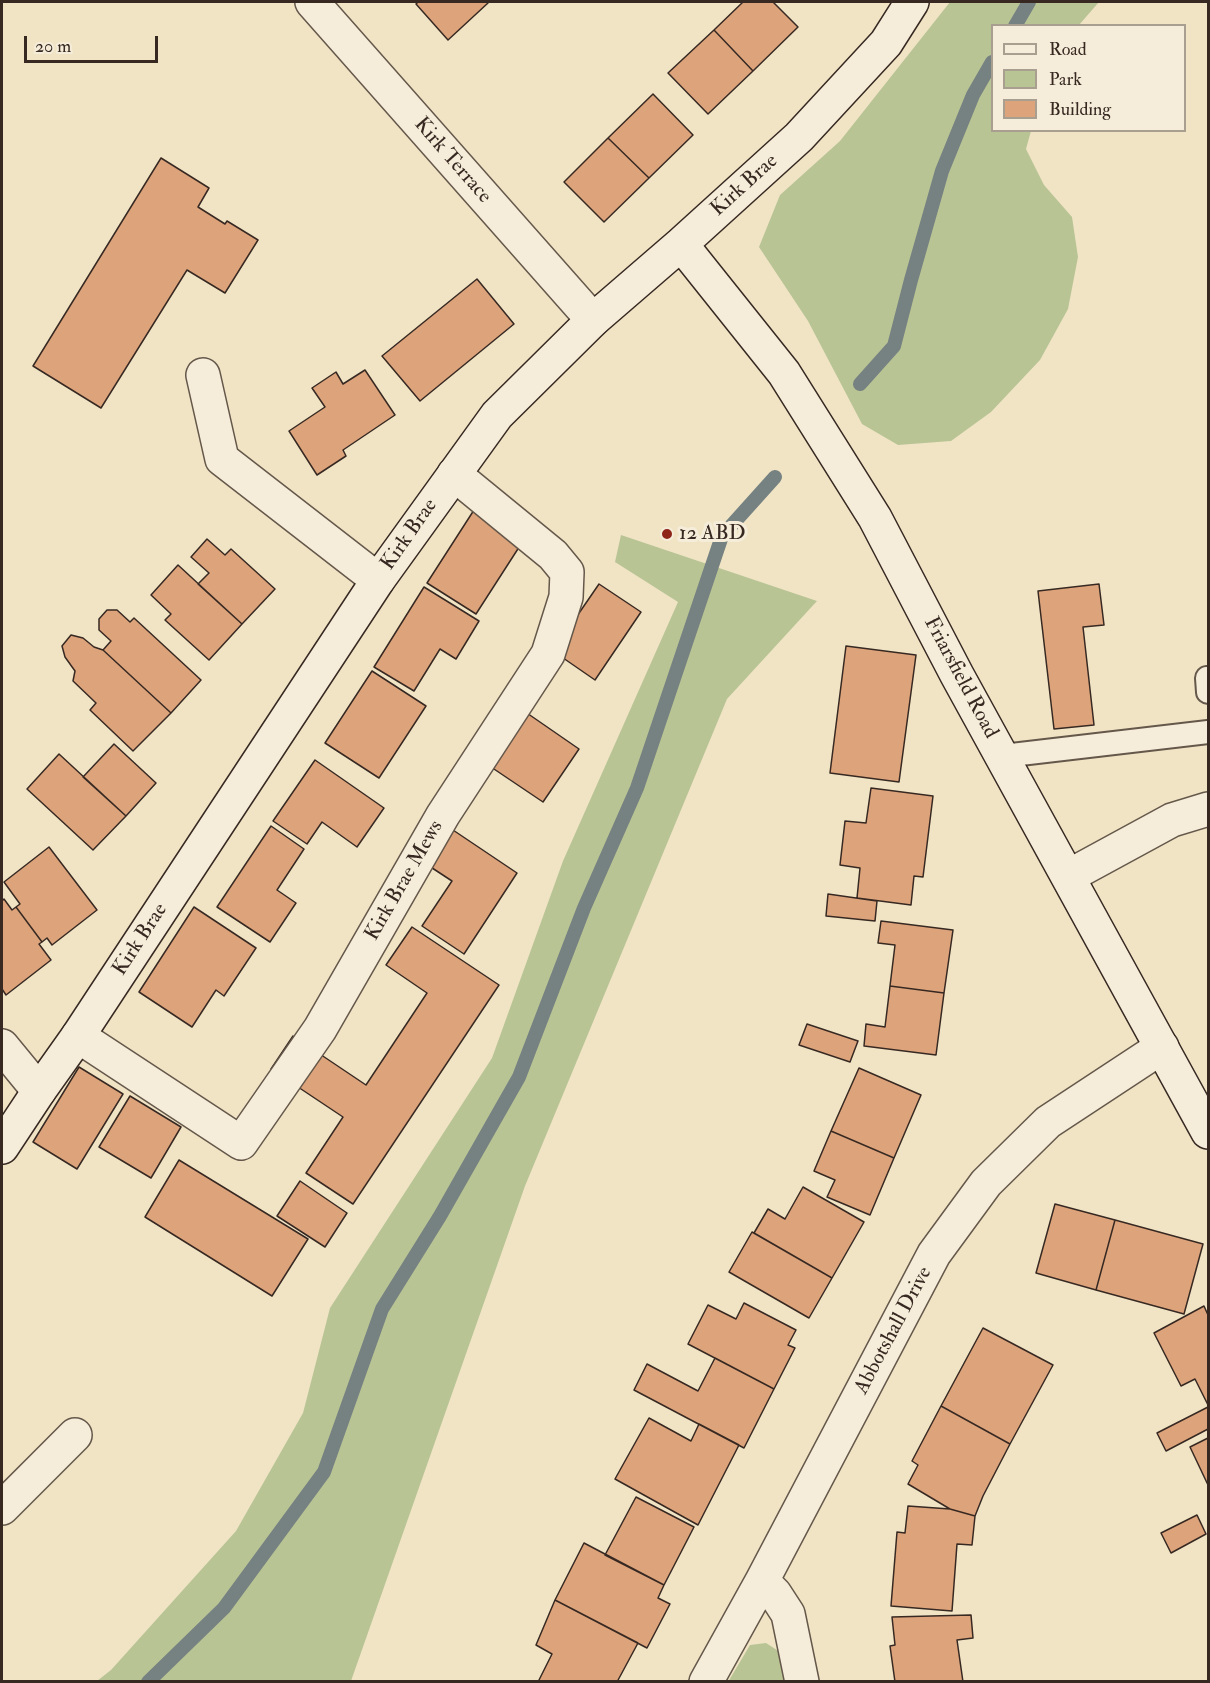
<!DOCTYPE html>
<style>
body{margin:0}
#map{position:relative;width:1210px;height:1683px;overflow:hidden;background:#f0e4c5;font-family:"IM FELL Double Pica",serif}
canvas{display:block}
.frame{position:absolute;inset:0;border:3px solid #372922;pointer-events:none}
.legend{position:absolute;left:991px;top:24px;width:195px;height:108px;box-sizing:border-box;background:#f5edd9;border:2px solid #a99f90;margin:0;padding:8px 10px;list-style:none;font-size:18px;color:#372922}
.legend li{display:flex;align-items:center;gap:12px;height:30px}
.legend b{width:30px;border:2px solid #a99f90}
.scale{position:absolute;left:24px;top:36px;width:134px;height:27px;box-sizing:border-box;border:3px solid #372922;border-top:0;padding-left:8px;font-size:18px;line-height:21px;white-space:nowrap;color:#372922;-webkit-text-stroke:4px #f5edd9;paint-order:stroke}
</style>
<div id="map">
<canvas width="1210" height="1683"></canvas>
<div class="frame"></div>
<ul class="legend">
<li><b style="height:8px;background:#f5edd9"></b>Road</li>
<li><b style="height:16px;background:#b9c495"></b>Park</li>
<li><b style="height:16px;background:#dda47c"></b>Building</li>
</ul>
<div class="scale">20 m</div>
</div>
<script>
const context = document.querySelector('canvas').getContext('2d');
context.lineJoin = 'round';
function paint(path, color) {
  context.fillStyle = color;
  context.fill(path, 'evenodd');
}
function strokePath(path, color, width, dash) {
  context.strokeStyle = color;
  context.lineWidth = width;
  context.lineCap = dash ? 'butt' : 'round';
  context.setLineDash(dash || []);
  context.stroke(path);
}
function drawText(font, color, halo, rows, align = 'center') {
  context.font = font + ' "IM FELL Double Pica",serif';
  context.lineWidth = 6;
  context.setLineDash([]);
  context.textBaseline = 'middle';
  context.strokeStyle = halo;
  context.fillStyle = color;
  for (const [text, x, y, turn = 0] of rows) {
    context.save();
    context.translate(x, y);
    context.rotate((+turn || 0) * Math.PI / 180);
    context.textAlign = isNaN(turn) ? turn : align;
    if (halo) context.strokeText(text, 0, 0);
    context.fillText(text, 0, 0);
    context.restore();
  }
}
const green = new Path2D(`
 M 950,2 L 1099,2 L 1079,25 L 992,26 L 992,130 L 1031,131 L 1026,149 L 1044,185 L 1072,217 L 1078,257 L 1068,309 L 1040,360 L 991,412 L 951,441 L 898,445 L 862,424 L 808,321 L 759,247 L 780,195 L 840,141 Z
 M 621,535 L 817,601 L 727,699 L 525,1186 L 351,1681 L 97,1681 L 111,1670 L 236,1531 L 303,1413 L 330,1308 L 492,1058 L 563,861 L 678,602 L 615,562 Z
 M 766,1643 L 780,1652 L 786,1681 L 728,1682 L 750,1645 Z`);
const stream = new Path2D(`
 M 1015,26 L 1029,2
 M 860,384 L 894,346 L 911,280 L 942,171 L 973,95 L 992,62
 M 148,1682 L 224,1608 L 324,1472 L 382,1309 L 440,1216 L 519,1077 L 584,908 L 637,788 L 722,536 L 775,477`);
const building = new Path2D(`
 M 418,2 L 487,2 L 488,3 L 448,40 L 416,4 Z
 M 743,2 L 773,2 L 798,27 L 753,71 L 714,30 Z
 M 714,30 L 753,71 L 708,114 L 668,73 Z
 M 653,94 L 693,135 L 649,178 L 608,138 Z
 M 608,138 L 649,178 L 604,222 L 564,182 Z
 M 161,158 L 209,188 L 198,207 L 225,224 L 227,221 L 258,240 L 225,293 L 187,270 L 101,408 L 33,366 Z
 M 477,279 L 514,324 L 420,401 L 382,356 Z
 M 365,370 L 395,415 L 343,450 L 346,456 L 317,475 L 289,431 L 325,407 L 312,388 L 336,372 L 343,384 Z
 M 474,510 L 523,541 L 476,614 L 427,583 Z
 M 207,539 L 225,555 L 231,549 L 275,589 L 242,624 L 198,584 L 209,573 L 191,557 Z
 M 178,565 L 242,624 L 209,660 L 165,620 L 171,614 L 151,595 Z
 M 599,584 L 641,612 L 595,680 L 553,651 Z
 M 1099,584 L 1104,625 L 1083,627 L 1094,725 L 1054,729 L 1038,591 Z
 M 424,587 L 479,621 L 456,659 L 440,649 L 414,691 L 374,667 Z
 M 107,610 L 117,610 L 130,622 L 134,618 L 201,680 L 171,713 L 103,650 L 111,641 L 99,630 L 99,619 Z
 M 71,635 L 83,638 L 94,647 L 103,650 L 171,713 L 133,751 L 90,710 L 96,703 L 73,681 L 75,671 L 65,657 L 62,646 Z
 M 846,646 L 916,655 L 899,782 L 830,773 Z
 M 372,671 L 426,706 L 379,778 L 325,743 Z
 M 524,711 L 579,749 L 543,802 L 488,765 Z
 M 114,744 L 156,783 L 126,816 L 83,777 Z
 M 59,754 L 126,816 L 93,850 L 27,789 Z
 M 315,760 L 384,808 L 357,847 L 322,822 L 307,844 L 273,821 Z
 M 871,788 L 933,796 L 923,877 L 914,876 L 911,905 L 857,898 L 860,868 L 840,865 L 845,821 L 866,823 Z
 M 271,826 L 304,849 L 277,890 L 296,903 L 270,942 L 217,907 Z
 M 447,826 L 517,873 L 464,954 L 422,926 L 452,881 L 423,862 Z
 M 49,847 L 97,910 L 52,945 L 47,938 L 42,942 L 16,907 L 20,904 L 4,882 Z
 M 828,894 L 877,901 L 875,921 L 826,916 Z
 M 4,899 L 12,910 L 16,907 L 42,942 L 39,944 L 51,960 L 6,995 L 2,989 L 2,901 Z
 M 194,907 L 256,948 L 224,996 L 216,990 L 192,1027 L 139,992 Z
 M 881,921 L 953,930 L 944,993 L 890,986 L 895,945 L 878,943 Z
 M 412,927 L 499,985 L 353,1204 L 306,1173 L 343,1117 L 271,1069 L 293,1036 L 366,1085 L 427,993 L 386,965 Z
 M 890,986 L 944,993 L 936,1055 L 864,1046 L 866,1024 L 885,1027 Z
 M 807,1024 L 858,1041 L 850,1062 L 799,1045 Z
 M 79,1067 L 123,1094 L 77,1169 L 33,1142 Z
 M 859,1068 L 921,1095 L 894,1158 L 831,1131 Z
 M 130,1096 L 181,1127 L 151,1178 L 99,1147 Z
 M 831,1131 L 894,1158 L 870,1215 L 827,1197 L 835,1180 L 814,1171 Z
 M 179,1160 L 308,1239 L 272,1296 L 145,1217 Z
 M 300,1181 L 347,1213 L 325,1247 L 277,1216 Z
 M 803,1187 L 864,1222 L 832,1278 L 754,1233 L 768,1209 L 785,1219 Z
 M 1055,1204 L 1115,1220 L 1096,1290 L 1036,1273 Z
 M 1115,1220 L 1203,1244 L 1184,1314 L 1096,1290 Z
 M 752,1232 L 832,1278 L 809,1318 L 729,1272 Z
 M 744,1303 L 796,1330 L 788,1345 L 795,1348 L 774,1389 L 688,1344 L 708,1305 L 736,1319 Z
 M 1204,1306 L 1208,1315 L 1208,1405 L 1195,1379 L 1181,1386 L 1154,1333 Z
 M 983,1328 L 1053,1365 L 1010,1444 L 941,1406 Z
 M 715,1358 L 774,1389 L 744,1448 L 634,1390 L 647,1364 L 698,1391 Z
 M 941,1406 L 1010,1444 L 983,1496 L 975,1516 L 950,1509 L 908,1484 L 918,1465 L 912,1461 Z
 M 1208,1407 L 1208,1429 L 1166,1451 L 1157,1433 Z
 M 649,1418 L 691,1441 L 699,1424 L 739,1445 L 698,1525 L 615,1479 Z
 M 1208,1438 L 1208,1485 L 1190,1447 Z
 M 636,1497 L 694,1527 L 664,1585 L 605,1555 Z
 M 908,1506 L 950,1509 L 975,1516 L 972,1545 L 957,1544 L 952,1611 L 891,1606 L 897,1532 L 905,1533 Z
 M 1197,1515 L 1206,1534 L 1171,1553 L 1161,1533 Z
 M 584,1543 L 664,1585 L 658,1598 L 670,1604 L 647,1648 L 555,1600 Z
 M 555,1600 L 638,1643 L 617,1682 L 538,1682 L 552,1654 L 536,1645 Z
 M 971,1615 L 973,1638 L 957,1640 L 963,1682 L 895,1682 L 890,1646 L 895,1645 L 892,1617 Z`);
const lane = new Path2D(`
 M 1207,678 L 1208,692
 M 1003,756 L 1208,732`);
const street = new Path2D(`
 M 312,2 L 593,320
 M 203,375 L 222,459 L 378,580
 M 1069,876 L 1172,820 L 1208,809
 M 78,1036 L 241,1143 L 320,1029 L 443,815 L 548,654 L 566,597 L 567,572 L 553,555 L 454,474
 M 2,1046 L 39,1091
 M 2,1508 L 75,1435
 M 762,1581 L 775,1594 L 788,1614 L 802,1682
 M 706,1682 L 762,1581 L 934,1254 L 986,1183 L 1048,1122 L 1162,1047`);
const secondary = new Path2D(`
 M 681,244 L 784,373 L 875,518 L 957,675 L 1208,1132
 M 2,1147 L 39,1091 L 78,1036 L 378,580 L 497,415 L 593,320 L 681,244 L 799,137 L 886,43 L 912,2`);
const markers = [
 [667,534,6,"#8f2418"]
];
const streetNames = [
 ["Kirk Terrace",452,161,49],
 ["Kirk Brae",745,186,-42],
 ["Kirk Brae",410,535,-55],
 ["Friarsfield Road",960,678,62],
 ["Kirk Brae Mews",405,881,-60],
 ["Kirk Brae",141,940,-57],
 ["Abbotshall Drive",894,1331,-62]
];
const poiNames = [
 ["12 ABD",679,534]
];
paint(green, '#b9c495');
strokePath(stream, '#768181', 14);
paint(building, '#dda47c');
strokePath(building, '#372922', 1.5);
strokePath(lane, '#65584b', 26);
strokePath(street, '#65584b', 36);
strokePath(secondary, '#372922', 36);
strokePath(lane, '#f5edd9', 22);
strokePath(street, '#f5edd9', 33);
strokePath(secondary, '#f5edd9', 33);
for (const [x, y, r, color] of markers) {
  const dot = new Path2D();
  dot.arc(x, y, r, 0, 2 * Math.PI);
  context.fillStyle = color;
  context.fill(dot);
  strokePath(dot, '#f5edd9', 2);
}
drawText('21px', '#372922', '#f5edd9', streetNames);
drawText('21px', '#372922', '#f5edd9', poiNames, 'left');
</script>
